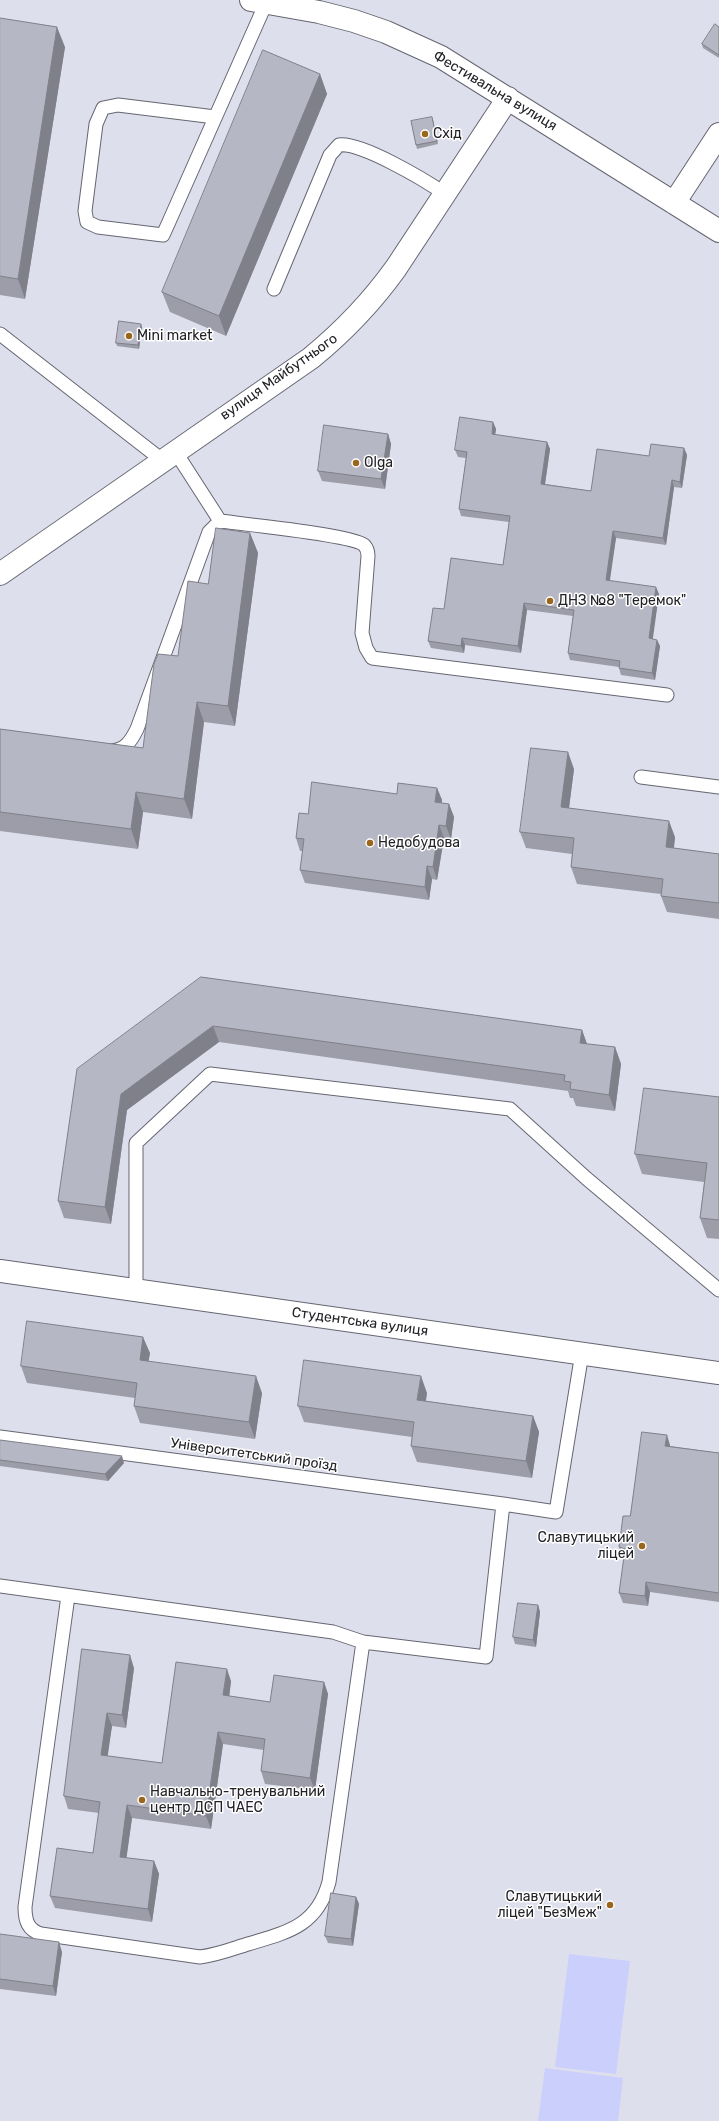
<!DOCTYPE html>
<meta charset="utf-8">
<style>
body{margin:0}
canvas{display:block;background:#dedfed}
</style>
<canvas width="719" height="2121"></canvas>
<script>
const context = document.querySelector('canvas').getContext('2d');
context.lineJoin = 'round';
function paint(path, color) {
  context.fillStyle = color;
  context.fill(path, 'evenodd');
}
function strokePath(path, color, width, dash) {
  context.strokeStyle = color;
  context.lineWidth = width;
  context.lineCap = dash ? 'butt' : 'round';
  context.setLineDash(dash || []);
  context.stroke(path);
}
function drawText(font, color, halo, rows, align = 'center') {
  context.font = font + ' Rubik,sans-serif';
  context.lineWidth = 3;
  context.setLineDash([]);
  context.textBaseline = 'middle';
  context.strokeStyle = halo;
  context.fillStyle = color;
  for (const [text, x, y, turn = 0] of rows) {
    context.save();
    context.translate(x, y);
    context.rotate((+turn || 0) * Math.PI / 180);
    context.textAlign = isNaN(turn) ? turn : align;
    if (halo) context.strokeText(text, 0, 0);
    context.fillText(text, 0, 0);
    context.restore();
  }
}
const green = new Path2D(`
 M 569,1954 L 630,1961 L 616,2074 L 555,2067 Z
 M 545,2068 L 623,2078 L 618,2121 L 538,2121 Z`);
const lane = new Path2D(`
 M 215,117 L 118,105 L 103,108 L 96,124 L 85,211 L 87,222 L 98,227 L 163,235 L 168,224 L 266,3
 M 274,289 L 330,155 L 339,145 C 361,142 425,180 445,194
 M 0,334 L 162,460
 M 220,521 C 242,524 352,535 364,545 C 367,548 368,552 368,556 L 362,633 L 366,648 L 372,658 L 667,695
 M 110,751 C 125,751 131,741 137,729 L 209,532 L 220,521 L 175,451
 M 641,777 L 719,787
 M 136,1290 L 136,1143 L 210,1074 L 510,1109 L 586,1178 L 719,1290
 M 0,1437 L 503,1504
 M 0,1586 L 333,1632 L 363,1642 L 486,1657 L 503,1504 L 556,1512 L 582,1353
 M 68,1596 L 25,1907 C 25,1921 28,1930 41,1934 L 200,1957 C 217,1955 232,1949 248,1944 C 288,1932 317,1926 329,1882 L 363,1642`);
const street = new Path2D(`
 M 251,0 L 319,12 L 354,21 L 386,32 L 441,57 L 719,231
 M 674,203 L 719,134
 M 0,574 L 311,358 C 344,331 371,303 396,268 L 508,98
 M 0,1271 L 719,1373`);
const wall = new Path2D(`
 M 0,18 L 65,47 L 25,299 L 0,295 Z
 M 719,27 L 719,58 L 703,48 L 702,44 Z
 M 320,74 L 327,94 L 226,336 L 170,312 L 162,292 Z
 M 432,117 L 438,144 L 417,149 L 416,145 Z
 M 142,327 L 139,349 L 117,346 L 116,343 Z
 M 493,422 L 496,429 L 495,435 L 547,442 L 550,449 L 545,484 L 591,491 L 649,456 L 684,448 L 687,455 L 682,488 L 674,487 L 666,545 L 616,538 L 609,580 L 659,594 L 652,639 L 657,640 L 660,646 L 655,680 L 621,675 L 619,668 L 619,667 L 570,660 L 568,653 L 573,616 L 527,610 L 521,653 L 465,645 L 464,653 L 431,648 L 428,641 L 444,609 L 503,565 L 509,522 L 461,516 L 459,509 L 466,458 L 458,457 L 455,450 Z
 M 388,434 L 391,444 L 385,489 L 322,481 L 318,471 Z
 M 250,533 L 258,553 L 235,726 L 204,722 L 192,819 L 143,812 L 138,849 L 0,831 L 0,729 L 143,748 L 178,656 L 208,584 Z
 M 574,769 L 569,808 L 675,837 L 674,848 L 719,854 L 719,919 L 667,912 L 661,896 L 661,894 L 577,884 L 571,867 L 572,854 L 526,848 L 520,832 Z
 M 437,788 L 442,800 L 441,803 L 449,804 L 454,817 L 451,839 L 444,838 L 437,880 L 432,879 L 429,900 L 305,883 L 300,870 L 303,851 L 300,851 L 296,838 L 308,814 L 397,794 Z
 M 201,977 L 582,1030 L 587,1044 L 615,1047 L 621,1064 L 615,1111 L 576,1106 L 573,1098 L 570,1098 L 568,1091 L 219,1042 L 127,1110 L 111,1224 L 64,1218 L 58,1201 Z
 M 719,1097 L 719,1239 L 707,1238 L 700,1218 L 704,1182 L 642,1174 L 635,1154 Z
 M 150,1353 L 148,1361 L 262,1393 L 255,1439 L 140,1423 L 134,1406 L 135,1398 L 27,1383 L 21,1366 Z
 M 427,1393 L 426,1401 L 533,1416 L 539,1432 L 532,1478 L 417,1462 L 411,1446 L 412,1437 L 304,1422 L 298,1406 Z
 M 0,1440 L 124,1463 L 108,1481 L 0,1466 Z
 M 670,1445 L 670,1446 L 719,1453 L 719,1602 L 650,1592 L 648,1606 L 623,1603 L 619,1593 L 624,1557 L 622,1557 L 619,1547 L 630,1516 Z
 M 538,1605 L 540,1612 L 536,1647 L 515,1644 L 513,1637 Z
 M 82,1649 L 134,1668 L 126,1728 L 112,1726 L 107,1756 L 162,1763 L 231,1681 L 229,1696 L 270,1702 L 324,1682 L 328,1694 L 315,1790 L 265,1784 L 261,1771 L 264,1750 L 223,1744 L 211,1829 L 132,1818 L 126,1858 L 154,1861 L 159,1874 L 152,1922 L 55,1908 L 50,1896 L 93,1853 L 99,1813 L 68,1809 L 64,1796 Z
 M 356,1897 L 359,1904 L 353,1946 L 328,1943 L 325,1936 Z
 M 0,1934 L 62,1952 L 56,1996 L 0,1989 Z`);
const shadedWall = new Path2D(`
 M 57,27 L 65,47 L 25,299 L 18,279 Z
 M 320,74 L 327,94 L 226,336 L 219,316 Z
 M 432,117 L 433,120 L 438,144 L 437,141 Z
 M 141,324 L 142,327 L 139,349 L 138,345 Z
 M 493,422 L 496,429 L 494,441 L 492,434 Z
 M 388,434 L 391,444 L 385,489 L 381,479 Z
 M 547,442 L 550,449 L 544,491 L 541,484 Z
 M 684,448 L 687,455 L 682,488 L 680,482 Z
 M 672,480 L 674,487 L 666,545 L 663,538 Z
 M 613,531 L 616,538 L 609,587 L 606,580 Z
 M 250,533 L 258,553 L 235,726 L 228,706 Z
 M 656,587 L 659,594 L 652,645 L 649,638 Z
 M 524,603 L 527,610 L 521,653 L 518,646 Z
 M 462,638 L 465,645 L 464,653 L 461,646 Z
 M 657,640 L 660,646 L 655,680 L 652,673 Z
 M 197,702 L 204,722 L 192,819 L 184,799 Z
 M 568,752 L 574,769 L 567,823 L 561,807 Z
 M 437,788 L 442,800 L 440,815 L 435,802 Z
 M 136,792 L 143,812 L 138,849 L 131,829 Z
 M 449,804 L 454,817 L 451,839 L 446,826 Z
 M 669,821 L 675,837 L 672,863 L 666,847 Z
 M 439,825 L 444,838 L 437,880 L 433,867 Z
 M 427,866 L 432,879 L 429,900 L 425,887 Z
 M 213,1026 L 219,1042 L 127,1110 L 111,1224 L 105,1207 L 121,1094 Z
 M 582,1030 L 588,1047 L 580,1043 Z
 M 615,1047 L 621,1064 L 615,1111 L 609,1095 Z
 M 143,1337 L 150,1353 L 146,1377 L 140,1360 Z
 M 256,1376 L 262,1393 L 255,1439 L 249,1422 Z
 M 421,1376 L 427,1393 L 423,1416 L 417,1400 Z
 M 533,1416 L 539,1432 L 532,1478 L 526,1461 Z
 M 667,1435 L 670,1445 L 669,1455 L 665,1446 Z
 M 122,1456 L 124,1463 L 108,1481 L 105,1474 Z
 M 646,1582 L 650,1592 L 648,1606 L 645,1596 Z
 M 538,1605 L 540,1612 L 536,1647 L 533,1640 Z
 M 130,1655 L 134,1668 L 126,1728 L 122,1715 Z
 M 227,1669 L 231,1681 L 228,1708 L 223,1695 Z
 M 324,1682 L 328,1694 L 315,1790 L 310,1778 Z
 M 107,1713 L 112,1726 L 106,1768 L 101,1755 Z
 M 218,1732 L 223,1744 L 211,1829 L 206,1816 Z
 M 127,1805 L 132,1818 L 125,1869 L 120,1857 Z
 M 154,1861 L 159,1874 L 152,1922 L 148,1909 Z
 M 356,1897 L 359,1904 L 353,1946 L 351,1939 Z
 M 59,1942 L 62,1952 L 56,1996 L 53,1986 Z`);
const building = new Path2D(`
 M 0,18 L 57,27 L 18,279 L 0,276 Z
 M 715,24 L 719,27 L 719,55 L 702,44 Z
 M 263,50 L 320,74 L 219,316 L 162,292 Z
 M 432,117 L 437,141 L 416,145 L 411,121 Z
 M 119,321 L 141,324 L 138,345 L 116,343 Z
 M 460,417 L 493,422 L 492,434 L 547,442 L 541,484 L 591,491 L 597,449 L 649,456 L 651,444 L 684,448 L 680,482 L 672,480 L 663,538 L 613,531 L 606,580 L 656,587 L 649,638 L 657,640 L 652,673 L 619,668 L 620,661 L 568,653 L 574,610 L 524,603 L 518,646 L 462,638 L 461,646 L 428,641 L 433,608 L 444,609 L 451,558 L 503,565 L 510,516 L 459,509 L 467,452 L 455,450 Z
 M 324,425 L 388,434 L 381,479 L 318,471 Z
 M 216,528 L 250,533 L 228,706 L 197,702 L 184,799 L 136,792 L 131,829 L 0,812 L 0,729 L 143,748 L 154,664 L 158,654 L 178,656 L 188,581 L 208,584 Z
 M 531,748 L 568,752 L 561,807 L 669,821 L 666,847 L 719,854 L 719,903 L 661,896 L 663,879 L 571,867 L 574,838 L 520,832 Z
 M 312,782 L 397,794 L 398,783 L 437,788 L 435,802 L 449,804 L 446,826 L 439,825 L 433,867 L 427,866 L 425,887 L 300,870 L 304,839 L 296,838 L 299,813 L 308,814 Z
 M 201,977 L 582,1030 L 580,1043 L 615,1047 L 609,1095 L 570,1089 L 571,1082 L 564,1081 L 565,1075 L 213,1026 L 121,1094 L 105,1207 L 58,1201 L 77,1069 Z
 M 644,1088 L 719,1097 L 719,1220 L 700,1218 L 707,1163 L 635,1154 Z
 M 27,1321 L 143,1337 L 140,1360 L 256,1376 L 249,1422 L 134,1406 L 137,1383 L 21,1366 Z
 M 304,1360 L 421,1376 L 417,1400 L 533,1416 L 526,1461 L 411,1446 L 414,1422 L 298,1406 Z
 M 642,1432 L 667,1435 L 665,1446 L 719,1453 L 719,1593 L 646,1582 L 645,1596 L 619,1593 L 625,1549 L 619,1547 L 623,1516 L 630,1516 Z
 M 0,1440 L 122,1456 L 105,1474 L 0,1460 Z
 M 518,1603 L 538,1605 L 533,1640 L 513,1637 Z
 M 82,1649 L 130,1655 L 122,1715 L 107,1713 L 101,1755 L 162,1763 L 176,1662 L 227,1669 L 223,1695 L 270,1702 L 274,1675 L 324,1682 L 310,1778 L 261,1771 L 265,1739 L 218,1732 L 206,1816 L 127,1805 L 120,1857 L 154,1861 L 148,1909 L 50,1896 L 57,1848 L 93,1853 L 100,1802 L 64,1796 Z
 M 331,1893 L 356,1897 L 351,1939 L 325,1936 Z
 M 0,1934 L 59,1942 L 53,1986 L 0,1979 Z`);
const markers = [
 [425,134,4,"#99661b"],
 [129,336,4,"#99661b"],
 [356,463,4,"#99661b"],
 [550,601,4,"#99661b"],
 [370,843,4,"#99661b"],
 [642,1546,4,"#99661b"],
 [142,1800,4,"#99661b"],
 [610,1905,4,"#99661b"]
];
const streetNames = [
 ["Фестивальна вулиця",495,91,31],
 ["вулиця Майбутнього",279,377,-35],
 ["Студентська вулиця",360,1322,8],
 ["Університетський проїзд",254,1455,8]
];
const poiNames = [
 ["Схід",433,134],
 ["Mini market",137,336],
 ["Olga",364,463],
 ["ДНЗ №8 \"Теремок\"",558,601],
 ["Недобудова",378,843],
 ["Славутицький",634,1538,"right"],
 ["ліцей",634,1554,"right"],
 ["Навчально-тренувальний",150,1792],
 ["центр ДСП ЧАЕС",150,1808],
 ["Славутицький",602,1897,"right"],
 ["ліцей \"БезМеж\"",602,1913,"right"]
];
paint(green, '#cbcffc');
strokePath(lane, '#656671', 15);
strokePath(street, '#656671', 24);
strokePath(lane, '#fff', 13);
strokePath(street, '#fff', 22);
paint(wall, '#9d9da9');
paint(shadedWall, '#7f8089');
paint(building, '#b6b7c4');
strokePath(building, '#7f8089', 1);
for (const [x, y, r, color] of markers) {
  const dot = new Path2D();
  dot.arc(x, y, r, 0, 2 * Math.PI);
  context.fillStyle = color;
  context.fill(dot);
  strokePath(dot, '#fff', 1.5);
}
drawText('14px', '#222227', '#fff', streetNames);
drawText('14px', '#222227', '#fff', poiNames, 'left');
</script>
